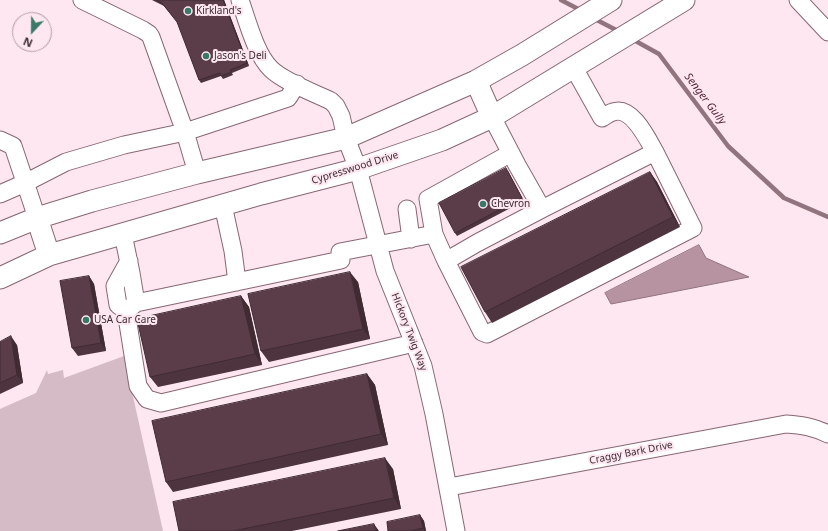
<!DOCTYPE html>
<style>
body{margin:0}
#map{position:relative;width:828px;height:531px;overflow:hidden;background:#fee7f0;font-family:"Noto Sans",sans-serif}
canvas{display:block}
.north{position:absolute;left:12px;top:12px;width:40px;height:40px;box-sizing:border-box;background:#fee7f0;border:1px solid #b09ca4;border-radius:50%;rotate:202deg;font-size:11px;font-weight:700;line-height:16px;text-align:center;color:#3a2b31}
.north::after{content:'';display:block;margin:auto;width:14px;height:18px;background:#397968;clip-path:polygon(50% 0,100% 100%,50% 72%,0 100%)}
</style>
<div id="map">
<canvas width="828" height="531"></canvas>
<div class="north">N</div>
</div>
<script>
const context = document.querySelector('canvas').getContext('2d');
context.lineJoin = 'round';
function paint(path, color) {
  context.fillStyle = color;
  context.fill(path, 'evenodd');
}
function strokePath(path, color, width, dash) {
  context.strokeStyle = color;
  context.lineWidth = width;
  context.lineCap = dash ? 'butt' : 'round';
  context.setLineDash(dash || []);
  context.stroke(path);
}
function drawText(font, color, halo, rows, align = 'center') {
  context.font = font + ' "Noto Sans",sans-serif';
  context.lineWidth = 4;
  context.setLineDash([]);
  context.textBaseline = 'middle';
  context.strokeStyle = halo;
  context.fillStyle = color;
  for (const [text, x, y, turn = 0] of rows) {
    context.save();
    context.translate(x, y);
    context.rotate((+turn || 0) * Math.PI / 180);
    context.textAlign = isNaN(turn) ? turn : align;
    if (halo) context.strokeText(text, 0, 0);
    context.fillText(text, 0, 0);
    context.restore();
  }
}
const green = new Path2D(`
 M 124,356 L 163,531 L 0,531 L 0,409 L 36,393 L 47,370 L 48,374 L 63,370 L 64,378 Z`);
const water = new Path2D(`
 M 699,245 L 706,258 L 749,277 L 611,304 L 605,293 Z`);
const stream = new Path2D(`
 M 561,0 L 582,11
 M 593,18 L 620,32
 M 632,39 L 659,54 L 728,146 L 784,198 L 828,217`);
const minor = new Path2D(`
 M 82,0 L 143,30 L 149,34 L 151,37 L 185,132 L 197,173
 M 240,0 C 247,20 256,55 271,69 C 283,81 314,93 331,101 L 336,106 L 341,116 L 346,138 L 358,169 L 385,271 L 423,366 L 434,414 L 456,531
 M 798,0 L 828,32
 M 0,140 L 13,146 L 37,218
 M 0,194 L 25,183 L 66,162 L 124,145 L 185,132 L 288,98 L 297,84
 M 223,205 L 233,251 L 237,282
 M 407,209 L 411,239
 M 542,209 L 655,152 C 648,140 632,105 613,112 C 609,113 605,116 602,118 L 574,68
 M 123,234 L 131,273 L 136,303 L 126,311 L 138,386 L 147,399 L 161,403 L 414,343
 M 434,234 L 428,199 L 511,153
 M 446,261 L 482,332 L 487,334 L 693,228 L 655,152
 M 136,303 L 341,260 L 340,252 L 434,234 L 446,261 L 477,243 L 542,209 L 517,165 L 492,117
 M 126,311 L 118,305 L 115,286 L 129,261
 M 449,487 L 786,424 C 803,425 813,427 828,434`);
const major = new Path2D(`
 M 476,81 L 492,117
 M 37,218 L 49,255
 M 0,233 L 37,218 L 92,201 L 197,173 L 346,138 L 476,81 L 522,55 L 611,0
 M 0,278 L 49,255 L 261,194 L 358,169 L 442,140 L 492,117 L 684,0`);
const wall = new Path2D(`
 M 152,0 L 224,0 L 249,66 L 232,73 L 233,75 L 223,79 L 221,76 L 201,83 L 199,80 L 178,23 L 164,6 Z
 M 508,171 L 524,201 L 457,236 L 455,233 Z
 M 650,172 L 657,182 L 680,227 L 492,323 L 485,312 Z
 M 89,276 L 94,284 L 106,351 L 78,356 L 72,348 Z
 M 358,282 L 370,339 L 269,362 L 261,351 Z
 M 241,296 L 249,307 L 262,365 L 158,387 L 150,377 Z
 M 0,342 L 17,345 L 23,383 L 0,394 Z
 M 367,374 L 375,385 L 388,445 L 173,492 L 166,482 Z
 M 393,469 L 401,509 L 292,531 L 179,531 Z
 M 420,515 L 424,521 L 426,531 L 388,531 Z`);
const shadedWall = new Path2D(`
 M 223,0 L 224,0 L 249,66 L 247,63 Z
 M 650,172 L 657,182 L 680,227 L 673,217 Z
 M 350,272 L 358,282 L 370,339 L 363,329 Z
 M 89,276 L 94,284 L 106,351 L 101,343 Z
 M 241,296 L 249,307 L 262,365 L 255,354 Z
 M 11,336 L 17,345 L 23,383 L 17,375 Z
 M 367,374 L 375,385 L 388,445 L 381,434 Z
 M 385,458 L 393,469 L 401,509 L 394,498 Z
 M 420,515 L 424,521 L 426,531 L 425,531 L 423,528 Z
 M 374,524 L 379,531 L 376,531 Z`);
const building = new Path2D(`
 M 156,0 L 223,0 L 247,63 L 230,70 L 231,72 L 221,76 L 220,73 L 199,80 L 177,22 L 162,3 Z
 M 506,168 L 522,198 L 455,233 L 439,203 Z
 M 650,172 L 673,217 L 485,312 L 461,267 Z
 M 350,272 L 363,329 L 261,351 L 248,294 Z
 M 89,276 L 101,343 L 72,348 L 60,281 Z
 M 241,296 L 255,354 L 150,377 L 137,319 Z
 M 11,336 L 17,375 L 0,383 L 0,342 Z
 M 367,374 L 381,434 L 166,482 L 152,421 Z
 M 385,458 L 394,498 L 233,531 L 179,531 L 173,502 Z
 M 420,515 L 423,528 L 410,531 L 388,531 L 387,522 Z
 M 374,524 L 376,531 L 338,531 Z`);
const markers = [
 [188,11,4,"#397968"],
 [206,56,4,"#397968"],
 [483,204,4,"#397968"],
 [86,320,4,"#397968"]
];
const poiNames = [
 ["Kirkland's",196,11],
 ["Jason's Deli",214,56],
 ["Chevron",491,204],
 ["USA Car Care",94,320]
];
const streetNames = [
 ["Cypresswood Drive",355,168,-17],
 ["Hickory Twig Way",409,332,69],
 ["Craggy Bark Drive",631,453,-11]
];
const waterNames = [
 ["Senger Gully",705,99,53]
];
paint(green, '#d5bbc5');
paint(water, '#b793a1');
strokePath(water, '#92747f', 1);
strokePath(stream, '#92747f', 4.5);
strokePath(minor, '#886774', 19);
strokePath(major, '#886774', 23);
strokePath(minor, '#fff', 17);
strokePath(major, '#fff', 21);
paint(wall, '#4e343f');
paint(shadedWall, '#402b33');
paint(building, '#5b3d49');
strokePath(building, '#402b33', 1);
for (const [x, y, r, color] of markers) {
  const dot = new Path2D();
  dot.arc(x, y, r, 0, 2 * Math.PI);
  context.fillStyle = color;
  context.fill(dot);
  strokePath(dot, '#fee7f0', 1.5);
}
drawText('10px', '#3a2b31', '#fee7f0', poiNames, 'left');
drawText('10px', '#3a2b31', '#fee7f0', streetNames);
drawText('italic 11px', '#4e1e34', '#fee7f0', waterNames);
</script>
